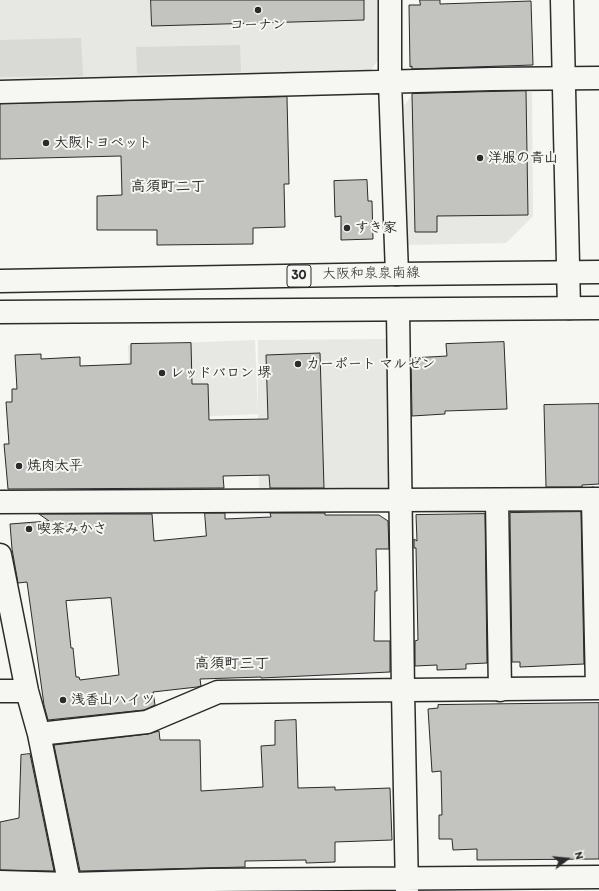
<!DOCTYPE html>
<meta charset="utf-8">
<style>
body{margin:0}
#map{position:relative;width:599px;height:891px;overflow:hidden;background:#f6f6f2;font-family:Itim,sans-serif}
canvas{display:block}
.north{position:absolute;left:547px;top:839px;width:40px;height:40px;-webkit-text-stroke:3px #f6f6f2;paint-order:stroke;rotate:74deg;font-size:11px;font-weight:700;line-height:16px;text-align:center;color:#2b2b2b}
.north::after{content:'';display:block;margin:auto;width:14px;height:18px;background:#2b2b2b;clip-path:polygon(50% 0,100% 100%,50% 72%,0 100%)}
</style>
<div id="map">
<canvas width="599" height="891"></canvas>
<div class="north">N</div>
</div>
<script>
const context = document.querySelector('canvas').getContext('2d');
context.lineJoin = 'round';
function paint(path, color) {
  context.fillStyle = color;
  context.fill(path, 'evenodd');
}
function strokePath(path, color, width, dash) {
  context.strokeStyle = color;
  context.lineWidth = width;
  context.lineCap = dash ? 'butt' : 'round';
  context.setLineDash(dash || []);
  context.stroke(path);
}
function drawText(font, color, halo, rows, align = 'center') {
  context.font = font + ' Itim,"Klee One",sans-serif';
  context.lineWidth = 4;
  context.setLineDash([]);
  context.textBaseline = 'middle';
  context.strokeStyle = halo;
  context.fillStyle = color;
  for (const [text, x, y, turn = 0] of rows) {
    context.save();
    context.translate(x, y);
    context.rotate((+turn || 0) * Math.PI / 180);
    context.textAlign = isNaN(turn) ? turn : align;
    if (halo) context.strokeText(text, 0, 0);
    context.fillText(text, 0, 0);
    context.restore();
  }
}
const built = new Path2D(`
 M 0,0 L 380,0 L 381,56 L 371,70 L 0,81 Z
 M 532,92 L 533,216 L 506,243 L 408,245 L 404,106 L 412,95 Z
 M 388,339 L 390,490 L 259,491 L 258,414 L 131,420 L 128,345 L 255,340 L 258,413 L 258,340 Z`);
const green = new Path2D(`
 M 81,38 L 83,76 L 0,77 L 0,40 Z
 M 240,45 L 241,72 L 137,74 L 136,47 Z`);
const building = new Path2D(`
 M 151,0 L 364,0 L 364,20 L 152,26 Z
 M 420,0 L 440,0 L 440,4 L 531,1 L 533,65 L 412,69 L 412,66 L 410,67 L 409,5 L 420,5 Z
 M 526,91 L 528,215 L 437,216 L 437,232 L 415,232 L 412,94 Z
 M 287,97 L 289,184 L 284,184 L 285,227 L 253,228 L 253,244 L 157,245 L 157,230 L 97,230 L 97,196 L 122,195 L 121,156 L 0,159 L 0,104 Z
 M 367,180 L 368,201 L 372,201 L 373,239 L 341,240 L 341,216 L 335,217 L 334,181 Z
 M 504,342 L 507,409 L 445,411 L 445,414 L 412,416 L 411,358 L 447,356 L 446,344 Z
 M 191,343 L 192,384 L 208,384 L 209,420 L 268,419 L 266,355 L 320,353 L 324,488 L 270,488 L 269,475 L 223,476 L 224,488 L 8,489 L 4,444 L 9,444 L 6,402 L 12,402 L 12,389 L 17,389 L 15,355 L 41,354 L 41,359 L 80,357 L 80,366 L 131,364 L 131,344 Z
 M 599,404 L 599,484 L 582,485 L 582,487 L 546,487 L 544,405 Z
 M 581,512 L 584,664 L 520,667 L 520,662 L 512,662 L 510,513 Z
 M 205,513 L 225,513 L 225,519 L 271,517 L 270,513 L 325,513 L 325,515 L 379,515 L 388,521 L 389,549 L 376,549 L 377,591 L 375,591 L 374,641 L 390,641 L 390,672 L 261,678 L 261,677 L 200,679 L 201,686 L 197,687 L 153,692 L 155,705 L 144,710 L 48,720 L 44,705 L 27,582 L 18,583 L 12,549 L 10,524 L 49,521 L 39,514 L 152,514 L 154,541 L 206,536 ZM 111,598 L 119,675 L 80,680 L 79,677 L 76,677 L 73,648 L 71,648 L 66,601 Z
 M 485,514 L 487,663 L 466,664 L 466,669 L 437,670 L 437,665 L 415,666 L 415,641 L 418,640 L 416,548 L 414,548 L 414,539 L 417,541 L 416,515 Z
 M 599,703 L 599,859 L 477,860 L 477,849 L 453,850 L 452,839 L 439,839 L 439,815 L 442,815 L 441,771 L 432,772 L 428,709 L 438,708 L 438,705 Z
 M 296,720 L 298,788 L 335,787 L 335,790 L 390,788 L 392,840 L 335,842 L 335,862 L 306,863 L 306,860 L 245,861 L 245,867 L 80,871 L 54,745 L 148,734 L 159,731 L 160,740 L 200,740 L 201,791 L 263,787 L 261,746 L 275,745 L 275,721 Z
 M 30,754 L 54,871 L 0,870 L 0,822 L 19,818 L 21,755 Z`);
const minor = new Path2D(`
 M 390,0 L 390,82 L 397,274
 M 0,92 L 492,79 L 599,78
 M 398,310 L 403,691 L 407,891
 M 593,499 L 597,688
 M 497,500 L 500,690
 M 0,502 L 599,499
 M 0,555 L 27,691 L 39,734 L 71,891
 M 0,691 L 27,691
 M 39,734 L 147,722 L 218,692 L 599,688
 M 0,882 L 70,884 L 209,880 L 599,877`);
const tertiary = new Path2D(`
 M 562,0 L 569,308`);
const primary = new Path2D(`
 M 0,281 L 397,274 L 599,272
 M 0,312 L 599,308`);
const markers = [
 [258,10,4,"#2b2b2b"],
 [46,143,4,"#2b2b2b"],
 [480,158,4,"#2b2b2b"],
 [347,228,4,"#2b2b2b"],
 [298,364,4,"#2b2b2b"],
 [162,373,4,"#2b2b2b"],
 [19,466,4,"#2b2b2b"],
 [29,529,4,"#2b2b2b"],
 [63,700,4,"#2b2b2b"]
];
const shields = [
 [299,276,24]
];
const shieldNames = [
 ["30",299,276]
];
const poiNames = [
 ["コーナン",258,25,"center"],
 ["大阪トヨペット",54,143],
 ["洋服の青山",488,158],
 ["すき家",355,228],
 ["カーポート マルゼン",306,364],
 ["レッドバロン 堺",170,373],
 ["焼肉太平",27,466],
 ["喫茶みかさ",37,529],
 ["浅香山ハイツ",71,700]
];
const streetNames = [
 ["大阪和泉泉南線",371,274,-1]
];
const neighbourhoodNames = [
 ["高須町二丁",168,187],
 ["高須町三丁",232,664]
];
paint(built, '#e7e7e3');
paint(green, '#d9d9d5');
paint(building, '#c3c3c0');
strokePath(building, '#2b2b2b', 1);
strokePath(minor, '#2b2b2b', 25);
strokePath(tertiary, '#2b2b2b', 25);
strokePath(primary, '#2b2b2b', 25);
strokePath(minor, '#f6f6f2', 22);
strokePath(tertiary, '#f6f6f2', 22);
strokePath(primary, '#f6f6f2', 22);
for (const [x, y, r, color] of markers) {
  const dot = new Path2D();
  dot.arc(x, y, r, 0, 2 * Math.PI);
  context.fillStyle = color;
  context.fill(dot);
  strokePath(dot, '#f6f6f2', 1.5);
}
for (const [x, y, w] of shields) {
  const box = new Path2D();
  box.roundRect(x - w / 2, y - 11, w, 22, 3);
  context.fillStyle = '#f6f6f2';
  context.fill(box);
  strokePath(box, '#2b2b2b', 1);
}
drawText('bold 13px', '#2b2b2b', null, shieldNames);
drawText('bold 14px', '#2b2b2b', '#f6f6f2', poiNames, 'left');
drawText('14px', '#2b2b2b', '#f6f6f2', streetNames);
drawText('bold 15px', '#2b2b2b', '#f6f6f2', neighbourhoodNames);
</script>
